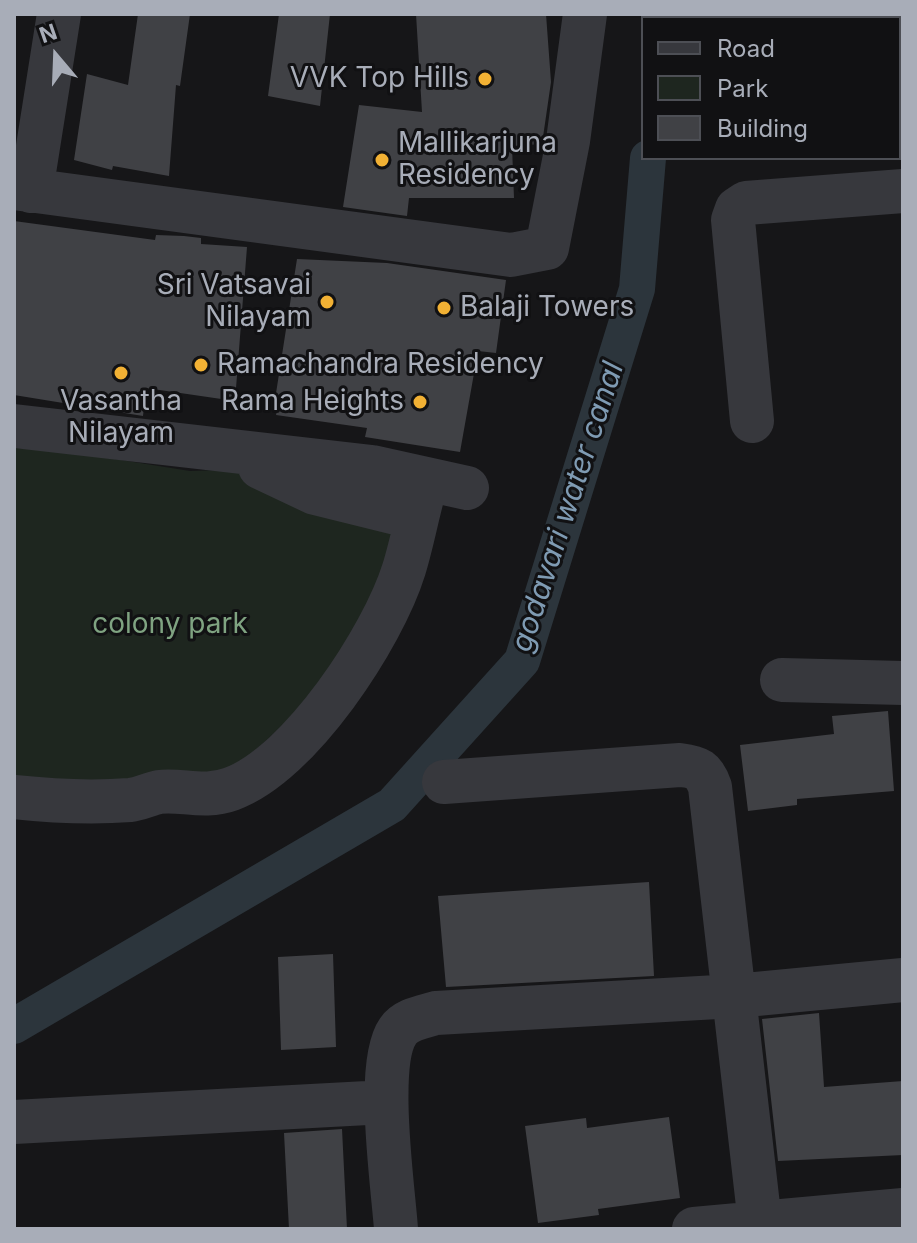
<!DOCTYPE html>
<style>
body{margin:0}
#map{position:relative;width:917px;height:1243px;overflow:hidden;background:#161618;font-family:Inter,sans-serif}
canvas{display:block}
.frame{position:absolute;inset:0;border:16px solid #a8adb8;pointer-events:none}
.legend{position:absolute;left:641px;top:16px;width:260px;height:144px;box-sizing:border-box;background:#111113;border:2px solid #4d4f55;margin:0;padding:10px 14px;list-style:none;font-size:24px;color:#a8adb8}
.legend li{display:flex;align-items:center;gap:16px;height:40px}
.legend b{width:40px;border:2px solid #4d4f55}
.north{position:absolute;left:16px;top:16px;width:80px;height:80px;-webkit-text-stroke:6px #111113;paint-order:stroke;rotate:341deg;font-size:22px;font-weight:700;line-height:32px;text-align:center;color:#a8adb8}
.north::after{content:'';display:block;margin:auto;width:28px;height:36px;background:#a8adb8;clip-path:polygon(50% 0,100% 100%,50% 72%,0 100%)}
</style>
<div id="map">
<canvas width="917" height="1243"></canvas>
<div class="frame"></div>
<ul class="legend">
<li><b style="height:10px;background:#37383d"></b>Road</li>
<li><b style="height:22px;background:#1e261f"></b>Park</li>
<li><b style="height:22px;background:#404145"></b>Building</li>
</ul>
<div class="north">N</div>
</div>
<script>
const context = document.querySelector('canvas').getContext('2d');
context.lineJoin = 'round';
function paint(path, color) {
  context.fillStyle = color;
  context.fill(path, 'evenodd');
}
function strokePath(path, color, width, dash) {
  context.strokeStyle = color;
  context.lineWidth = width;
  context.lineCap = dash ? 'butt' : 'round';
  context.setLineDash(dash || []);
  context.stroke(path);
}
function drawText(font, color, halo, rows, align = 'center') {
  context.font = font + ' Inter,sans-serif';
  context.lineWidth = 6;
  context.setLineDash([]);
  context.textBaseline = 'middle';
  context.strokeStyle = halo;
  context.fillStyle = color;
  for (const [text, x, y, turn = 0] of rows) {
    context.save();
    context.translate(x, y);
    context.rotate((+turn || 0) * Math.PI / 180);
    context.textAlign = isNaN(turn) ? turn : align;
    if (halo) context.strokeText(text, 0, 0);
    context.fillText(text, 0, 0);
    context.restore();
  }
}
const green = new Path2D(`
 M 14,448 L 71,452 L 190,471 L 253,469 L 408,522 L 348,664 L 229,775 L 14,786 Z`);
const canal = new Path2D(`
 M 681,18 L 683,14
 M 14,1026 L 392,805 L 522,661 L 637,289 L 648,158`);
const building = new Path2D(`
 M 138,14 L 190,14 L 180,86 L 176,85 L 169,176 L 113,166 L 112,170 L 74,160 L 87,74 L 128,85 Z
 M 279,14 L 330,14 L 320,106 L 268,96 Z
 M 416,14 L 546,14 L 551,82 L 543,137 L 542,144 L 512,146 L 514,198 L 409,198 L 407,216 L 343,207 L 359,105 L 422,112 Z
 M 14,221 L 155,240 L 156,235 L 184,236 L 201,238 L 201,244 L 247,247 L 235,401 L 146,388 L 143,416 L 14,395 Z
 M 297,259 L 387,263 L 506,280 L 496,353 L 478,351 L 460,452 L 365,437 L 367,428 L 276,415 L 278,407 L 274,406 Z
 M 888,711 L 894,791 L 797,799 L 797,805 L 748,811 L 740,745 L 834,734 L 832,716 Z
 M 649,882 L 654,976 L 446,987 L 438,896 Z
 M 333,954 L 336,1047 L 281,1050 L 278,957 Z
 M 819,1013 L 824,1087 L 903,1081 L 903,1155 L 778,1161 L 762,1019 Z
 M 669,1117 L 680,1198 L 598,1209 L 599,1215 L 538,1223 L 525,1126 L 586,1118 L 587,1128 Z
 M 342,1129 L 347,1229 L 289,1229 L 284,1133 Z`);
const minor = new Path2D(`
 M 14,188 L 511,255 L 547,248 L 568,141 L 585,14
 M 31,191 L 59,14
 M 752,421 L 733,220 L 737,209 L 746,203 L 903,191
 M 14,426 L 372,467 L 467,488
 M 260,467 L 315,493 L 416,518
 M 782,680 L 903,683
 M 444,782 L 680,765 C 698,767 704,770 710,787 L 760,1223
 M 14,797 C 52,801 91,803 130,800 C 140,799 149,794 159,792 C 182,789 204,799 231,789 C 300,764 383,637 404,569 C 413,540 418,509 427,480
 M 14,1122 L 386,1102
 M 396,1229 C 393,1186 375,1064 398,1031 C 406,1019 423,1017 436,1013 L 735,996 L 903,980
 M 694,1229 L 903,1210`);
const markers = [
 [485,79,8,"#f2b134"],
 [382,160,8,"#f2b134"],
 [327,302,8,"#f2b134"],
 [444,308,8,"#f2b134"],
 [201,365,8,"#f2b134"],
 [121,373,8,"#f2b134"],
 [420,402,8,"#f2b134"]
];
const poiNames = [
 ["VVK Top Hills",469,79],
 ["Mallikarjuna",398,144,"left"],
 ["Residency",398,176,"left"],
 ["Sri Vatsavai",311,286],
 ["Nilayam",311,318],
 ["Balaji Towers",460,308,"left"],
 ["Ramachandra Residency",217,365,"left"],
 ["Vasantha",121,402,"center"],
 ["Nilayam",121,434,"center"],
 ["Rama Heights",404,402]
];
const parkNames = [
 ["colony park",170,625]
];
const waterNames = [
 ["godavari water canal",568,507,-72]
];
paint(green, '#1e261f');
strokePath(canal, '#2c353c', 36);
paint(building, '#404145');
strokePath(minor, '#37383d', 44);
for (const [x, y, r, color] of markers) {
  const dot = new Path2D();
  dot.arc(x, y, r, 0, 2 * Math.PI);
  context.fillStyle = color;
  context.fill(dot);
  strokePath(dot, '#111113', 3);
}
drawText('28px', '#a8adb8', '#111113', poiNames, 'right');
drawText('28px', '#7fa381', '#111113', parkNames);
drawText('italic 30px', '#7f9bb3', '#111113', waterNames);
</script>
